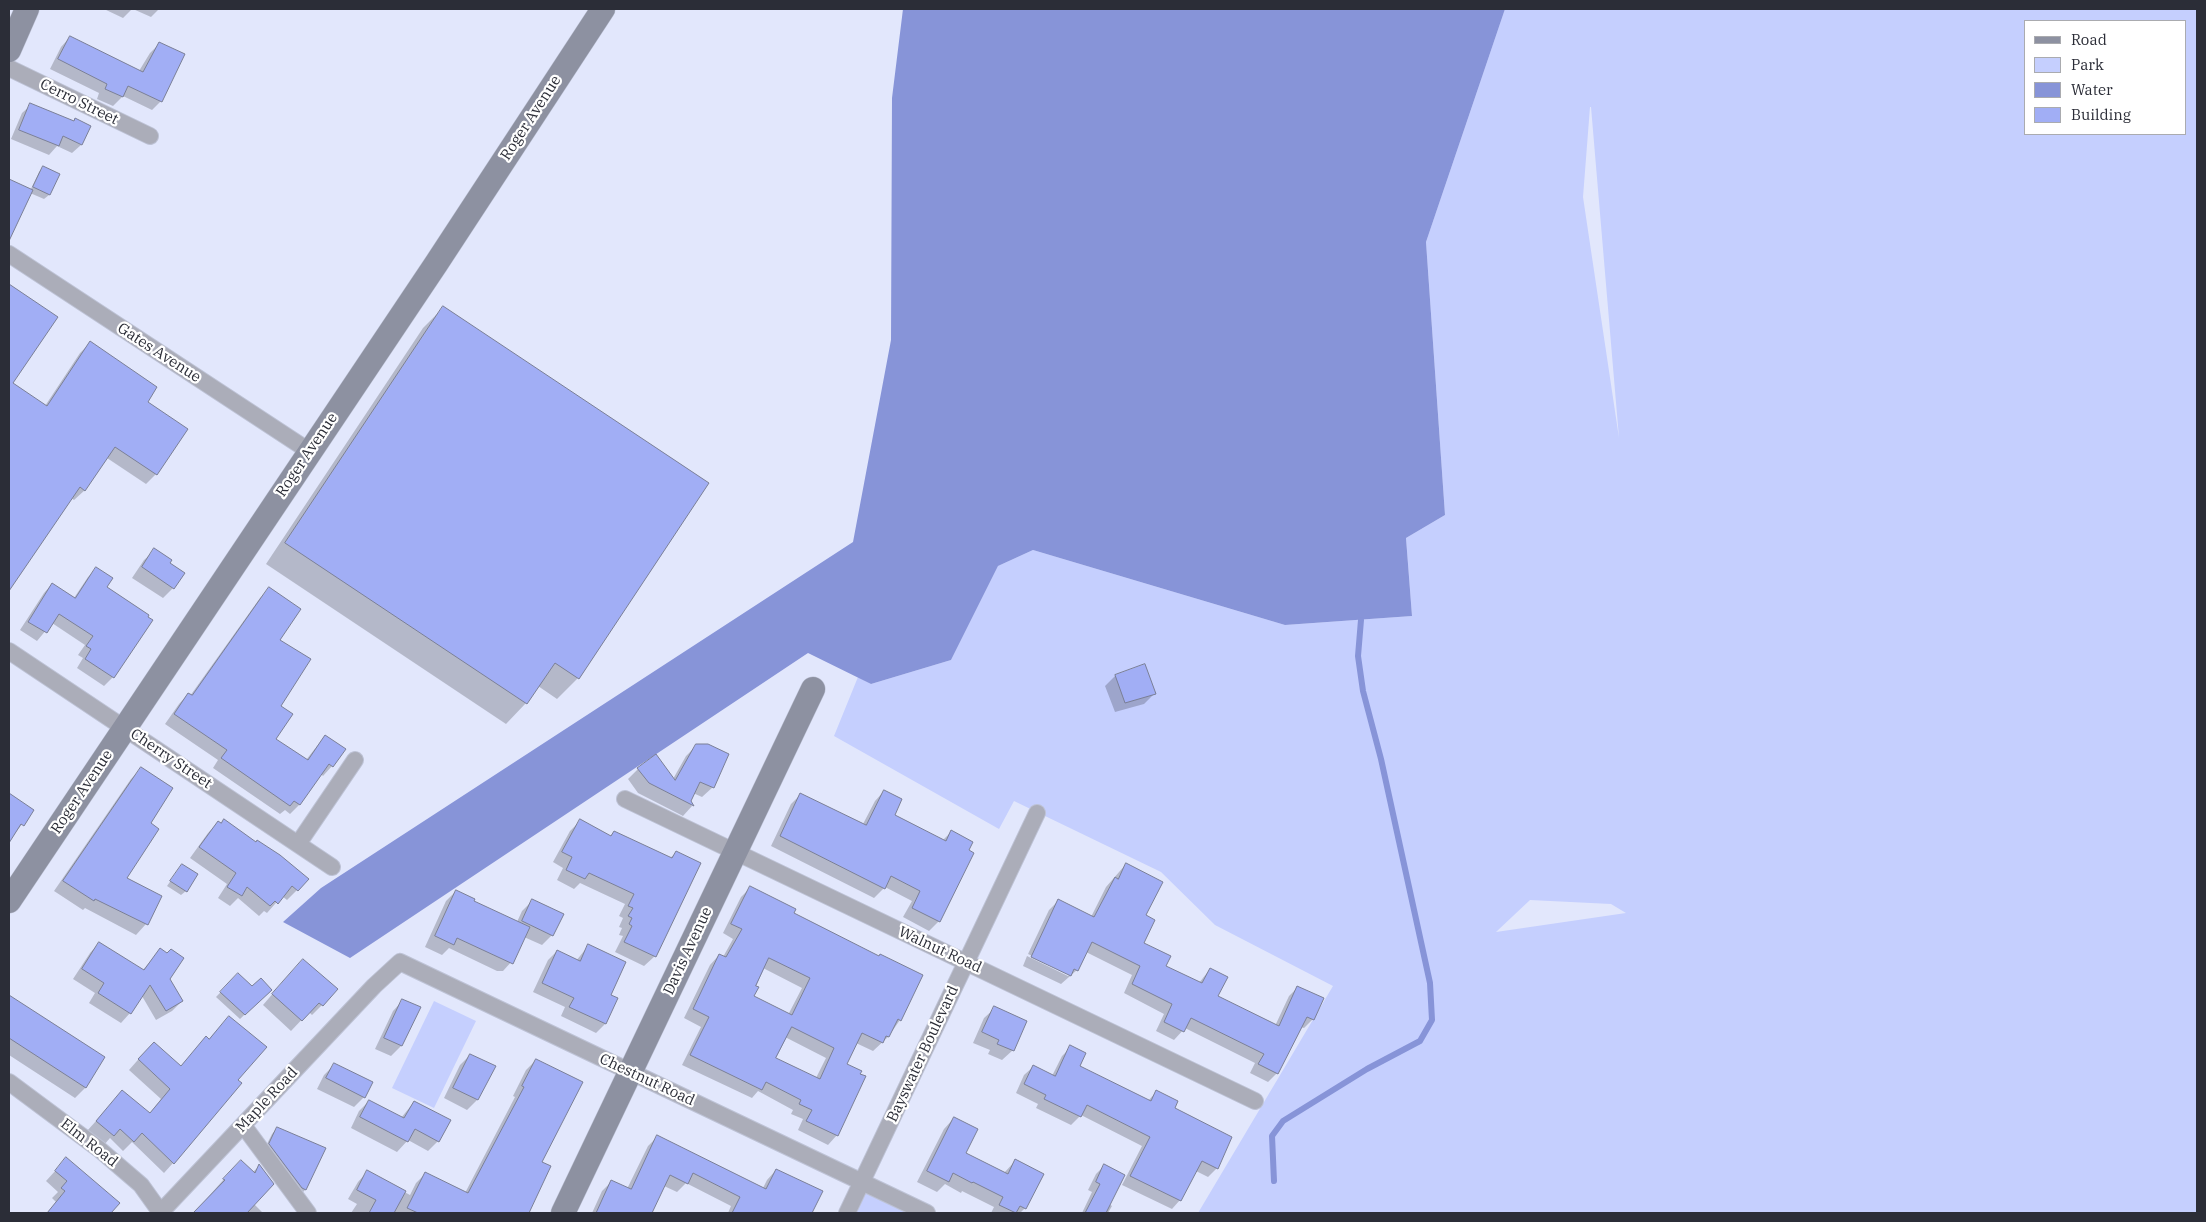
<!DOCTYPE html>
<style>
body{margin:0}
#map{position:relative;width:2206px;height:1222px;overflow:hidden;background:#e2e7fc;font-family:"IBM Plex Serif",serif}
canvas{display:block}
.frame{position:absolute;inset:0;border:10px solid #2b2d37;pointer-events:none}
.legend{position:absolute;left:2024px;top:20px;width:162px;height:115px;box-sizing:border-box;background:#fff;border:1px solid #aaabaf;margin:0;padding:6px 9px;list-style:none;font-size:15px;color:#2b2d37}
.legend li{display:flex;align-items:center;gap:10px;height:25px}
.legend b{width:25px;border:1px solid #aaabaf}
</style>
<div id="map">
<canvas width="2206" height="1222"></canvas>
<div class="frame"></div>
<ul class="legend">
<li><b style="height:6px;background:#8d91a1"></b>Road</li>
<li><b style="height:14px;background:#c5cffe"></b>Park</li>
<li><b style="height:14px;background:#8794d8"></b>Water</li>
<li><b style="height:14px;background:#a1aef5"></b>Building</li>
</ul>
</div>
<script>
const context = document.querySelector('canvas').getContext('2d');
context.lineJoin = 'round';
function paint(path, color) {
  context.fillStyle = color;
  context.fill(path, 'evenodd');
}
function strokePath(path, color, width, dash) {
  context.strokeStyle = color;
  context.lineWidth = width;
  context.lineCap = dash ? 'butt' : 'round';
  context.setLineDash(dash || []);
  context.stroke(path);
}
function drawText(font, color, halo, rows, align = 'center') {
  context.font = font + ' "IBM Plex Serif",serif';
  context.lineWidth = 4.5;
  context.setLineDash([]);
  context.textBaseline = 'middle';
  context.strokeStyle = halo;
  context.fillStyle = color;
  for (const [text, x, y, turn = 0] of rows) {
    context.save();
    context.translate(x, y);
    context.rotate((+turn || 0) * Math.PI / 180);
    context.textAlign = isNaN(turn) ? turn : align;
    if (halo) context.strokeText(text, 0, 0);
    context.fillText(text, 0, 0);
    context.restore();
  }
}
const green = new Path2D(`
 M 1505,9 L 2197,9 L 2197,1213 L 1198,1213 L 1333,986 L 1215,925 L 1161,872 L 1014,801 L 999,829 L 834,736 L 858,677 L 871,684 L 951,660 L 998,566 L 1033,550 L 1285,625 L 1412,616 L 1406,538 L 1445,515 L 1426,242 ZM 2025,21 L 2185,21 L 2185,134 L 2025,134 ZM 1590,107 L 1591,107 L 1619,438 L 1583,197 ZM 1530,900 L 1611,904 L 1626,913 L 1496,932 Z
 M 434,1001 L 476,1021 L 434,1108 L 392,1088 Z
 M 863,1181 L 929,1213 L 848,1213 Z`);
const water = new Path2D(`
 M 903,9 L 1505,9 L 1426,242 L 1445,515 L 1406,538 L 1412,616 L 1285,625 L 1033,550 L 998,566 L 951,660 L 871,684 L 808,653 L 350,958 L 283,922 L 321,888 L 853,542 L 891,340 L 892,98 Z`);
const shadow = new Path2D(`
 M 104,9 L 132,9 L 123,18 Z
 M 133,9 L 159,9 L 151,17 Z
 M 70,37 L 139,71 L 150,53 L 159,44 L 161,101 L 152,110 L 123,96 L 113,106 L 97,99 L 99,93 L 50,69 L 61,47 Z
 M 31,105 L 73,122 L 75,120 L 90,127 L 81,145 L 72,153 L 57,146 L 49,155 L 11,139 L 22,113 Z
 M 43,167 L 58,174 L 49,195 L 44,199 L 30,193 L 16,221 L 9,229 L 9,180 L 30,191 L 39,172 Z
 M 9,286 L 56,318 L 11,383 L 45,406 L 80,353 L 90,343 L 146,402 L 156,474 L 146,484 L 107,458 L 85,490 L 74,500 L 71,498 L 9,589 Z
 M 443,308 L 707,484 L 578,678 L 557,699 L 538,686 L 526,703 L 506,724 L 266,564 L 423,328 Z
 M 155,550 L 173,588 L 163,598 L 132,578 L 144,560 Z
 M 97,568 L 105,587 L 113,677 L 104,686 L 77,668 L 83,658 L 78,655 L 85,645 L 52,623 L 37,641 L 20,630 L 44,593 L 52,584 L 74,598 L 88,577 Z
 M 269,589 L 278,641 L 275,739 L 306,760 L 325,736 L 344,749 L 332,766 L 323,776 L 321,774 L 299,805 L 290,814 L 285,810 L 280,814 L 213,768 L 218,760 L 165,724 L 179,704 L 188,694 L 190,696 L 260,598 Z
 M 1145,666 L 1154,694 L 1144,704 L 1115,712 L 1105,686 L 1115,676 Z
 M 697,745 L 713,787 L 702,797 L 693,793 L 689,802 L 692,806 L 683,816 L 638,793 L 628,779 L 638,769 L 673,779 L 686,756 Z
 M 141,769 L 149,823 L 125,879 L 160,897 L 146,924 L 136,935 L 85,908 L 83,910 L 54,891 L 131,779 Z
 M 884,791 L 893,815 L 943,840 L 951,832 L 939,921 L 929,931 L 903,917 L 912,901 L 885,887 L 874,898 L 771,846 L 791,804 L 801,794 L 863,824 L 875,801 Z
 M 9,794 L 33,810 L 9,841 Z
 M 580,821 L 610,836 L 614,832 L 670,858 L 676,853 L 655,956 L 644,966 L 615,952 L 623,936 L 619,935 L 622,928 L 619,927 L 623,918 L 619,916 L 625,904 L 580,883 L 574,889 L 557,880 L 563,868 L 553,862 L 570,831 Z
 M 218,822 L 297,890 L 287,900 L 282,896 L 267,913 L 264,911 L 259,916 L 238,898 L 230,906 L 218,898 L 227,884 L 190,858 L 208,833 Z
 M 1126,864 L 1144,916 L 1142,943 L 1165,967 L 1199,983 L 1210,969 L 1217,997 L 1275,1026 L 1289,996 L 1298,987 L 1313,1019 L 1304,1028 L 1300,1027 L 1277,1073 L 1268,1082 L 1250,1073 L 1255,1063 L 1185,1028 L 1174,1040 L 1156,1031 L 1164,1014 L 1124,993 L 1132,975 L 1086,952 L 1077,970 L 1061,984 L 1023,966 L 1027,956 L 1068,976 L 1070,974 L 1028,954 L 1049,910 L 1058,901 L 1091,917 L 1106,887 Z
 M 182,865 L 186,891 L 181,895 L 167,886 Z
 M 751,887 L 792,913 L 900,1020 L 888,1037 L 873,1051 L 856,1043 L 845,1065 L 837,1135 L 828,1145 L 798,1130 L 803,1119 L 791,1114 L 793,1110 L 758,1091 L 752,1098 L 682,1065 L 701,1027 L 684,1018 L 710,965 L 719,955 L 723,957 L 733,939 L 723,933 L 741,897 ZM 763,968 L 802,988 L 788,1015 L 752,997 ZM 785,1037 L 826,1058 L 816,1078 L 775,1059 Z
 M 456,891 L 472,902 L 517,922 L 522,911 L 532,901 L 552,935 L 542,945 L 524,937 L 513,960 L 503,971 L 497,971 L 449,948 L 442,955 L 425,947 L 446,901 Z
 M 99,943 L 142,971 L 160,950 L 168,979 L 182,1001 L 172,1011 L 156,1020 L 142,996 L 130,1013 L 121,1023 L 89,1003 L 95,993 L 73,979 L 90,953 Z
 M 588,946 L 609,996 L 616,999 L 605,1024 L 596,1033 L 561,1016 L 565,1007 L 533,992 L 548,960 L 557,951 L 576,961 Z
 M 293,970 L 322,1005 L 312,1015 L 309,1012 L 291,1031 L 263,1005 Z
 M 238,974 L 252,988 L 270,990 L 240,1019 L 216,997 Z
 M 9,996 L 103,1058 L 85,1088 L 75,1098 L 9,1055 Z
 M 403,1000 L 401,1046 L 391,1056 L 375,1049 L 393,1011 Z
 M 995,1008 L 1013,1050 L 1002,1060 L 988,1054 L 990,1050 L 973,1043 L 984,1018 Z
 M 206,1038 L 173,1163 L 164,1173 L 132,1142 L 123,1151 L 110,1138 L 104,1145 L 87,1131 L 122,1092 L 149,1114 L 161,1099 L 129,1070 L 144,1053 L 180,1067 Z
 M 1071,1047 L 1078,1066 L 1148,1101 L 1156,1092 L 1173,1109 L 1217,1168 L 1208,1177 L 1196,1171 L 1180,1200 L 1172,1209 L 1122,1185 L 1142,1146 L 1081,1115 L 1071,1125 L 1036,1108 L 1038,1104 L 1016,1093 L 1024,1075 L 1033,1067 L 1052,1076 L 1062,1056 Z
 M 470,1055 L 477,1100 L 467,1110 L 444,1098 L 460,1065 Z
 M 536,1060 L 541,1186 L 528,1213 L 351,1213 L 357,1204 L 348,1199 L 358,1182 L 367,1172 L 410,1195 L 416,1183 L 425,1174 L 465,1193 L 515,1097 L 513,1096 L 526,1070 Z
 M 334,1065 L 364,1097 L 354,1107 L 317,1089 L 324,1075 Z
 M 369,1101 L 401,1118 L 414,1102 L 438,1141 L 428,1151 L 408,1140 L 397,1152 L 351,1128 L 359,1111 Z
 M 954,1118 L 965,1154 L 1004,1173 L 1015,1161 L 1025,1208 L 1020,1213 L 991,1213 L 994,1207 L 962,1191 L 961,1193 L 945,1184 L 937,1192 L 917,1182 L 944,1129 Z
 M 277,1128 L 324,1149 L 305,1190 L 300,1195 L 264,1150 L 272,1134 Z
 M 658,1136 L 763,1188 L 767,1180 L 776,1170 L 812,1211 L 810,1213 L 728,1213 L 731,1206 L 686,1183 L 677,1192 L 664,1186 L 651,1213 L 592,1213 L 602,1191 L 612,1181 L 627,1189 L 648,1146 Z
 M 66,1159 L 118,1203 L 109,1213 L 47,1213 L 56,1202 L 52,1198 L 58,1192 L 46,1181 Z
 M 259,1166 L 254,1204 L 263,1213 L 194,1213 L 231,1171 L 253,1172 Z
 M 1104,1166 L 1109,1204 L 1112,1206 L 1108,1213 L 1082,1213 L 1092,1192 L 1088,1190 L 1096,1174 Z`);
const stream = new Path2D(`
 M 1274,1181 L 1272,1136 L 1283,1121 L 1367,1069 L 1420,1041 L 1432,1020 L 1430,983 L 1381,759 L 1363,691 L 1358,656 L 1361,620`);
const building = new Path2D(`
 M 70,36 L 143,72 L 159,42 L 185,54 L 162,102 L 128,86 L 123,97 L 105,89 L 107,84 L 58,59 Z
 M 30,103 L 74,121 L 75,118 L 91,126 L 82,145 L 63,136 L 59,146 L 19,130 Z
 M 43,166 L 60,174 L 50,195 L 33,187 Z
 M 9,179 L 33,190 L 9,241 Z
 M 9,284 L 58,317 L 13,383 L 47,406 L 90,341 L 157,387 L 148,402 L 188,429 L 157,475 L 115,447 L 85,491 L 80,487 L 9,591 Z
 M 443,306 L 709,483 L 579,679 L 555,663 L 527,704 L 285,543 Z
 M 154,548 L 172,560 L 170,563 L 185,573 L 174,589 L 142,567 Z
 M 96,567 L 113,578 L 107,587 L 149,615 L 148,617 L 153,620 L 114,678 L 85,659 L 91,649 L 86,646 L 93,636 L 59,614 L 47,633 L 28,622 L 52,583 L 75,598 Z
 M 269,587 L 301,609 L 280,640 L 311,659 L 281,706 L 293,714 L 276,739 L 308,760 L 325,735 L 346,749 L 333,767 L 329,764 L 300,805 L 294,801 L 290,806 L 221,758 L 227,750 L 174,714 L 188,693 L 192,695 Z
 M 1145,664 L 1156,694 L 1125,703 L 1115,675 Z
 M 696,744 L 708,744 L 729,754 L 714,788 L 700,782 L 691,801 L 694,806 L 649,783 L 637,768 L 656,754 L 675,780 Z
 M 141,767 L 173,788 L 151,823 L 159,829 L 127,878 L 162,896 L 148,925 L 95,899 L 94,901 L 63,881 Z
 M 884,790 L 902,799 L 895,815 L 946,841 L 951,830 L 973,842 L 969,850 L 974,853 L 940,922 L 912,908 L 920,891 L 891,876 L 885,889 L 780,836 L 800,793 L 866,825 Z
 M 9,793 L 34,810 L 24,826 L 21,824 L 9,843 Z
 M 224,819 L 256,842 L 257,840 L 280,855 L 309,879 L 298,891 L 292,886 L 278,904 L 275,901 L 270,906 L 247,887 L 242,896 L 227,887 L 236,873 L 199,847 L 218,821 L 221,823 Z
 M 580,819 L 611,836 L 614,831 L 672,858 L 676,851 L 701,863 L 656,957 L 624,942 L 632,926 L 629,924 L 632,918 L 628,916 L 633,908 L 628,906 L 634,894 L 589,873 L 585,879 L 566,870 L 572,857 L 562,852 Z
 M 1126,863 L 1163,882 L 1146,915 L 1155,920 L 1144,943 L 1171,956 L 1166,966 L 1202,983 L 1210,968 L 1228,977 L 1218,996 L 1279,1026 L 1297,986 L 1324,998 L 1314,1020 L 1307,1017 L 1278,1074 L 1258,1064 L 1264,1054 L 1191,1018 L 1184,1032 L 1164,1022 L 1172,1004 L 1132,984 L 1140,966 L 1092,942 L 1078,971 L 1074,969 L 1071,976 L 1031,957 L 1058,899 L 1094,917 L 1115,877 L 1118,879 Z
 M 182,864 L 198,874 L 187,892 L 170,881 Z
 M 750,886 L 796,909 L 794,913 L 879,956 L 880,954 L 923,975 L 901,1021 L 898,1019 L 889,1037 L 886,1036 L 883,1043 L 862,1033 L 847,1064 L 862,1071 L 860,1074 L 866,1076 L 838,1136 L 806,1121 L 812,1110 L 799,1104 L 801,1100 L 766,1082 L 762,1090 L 690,1055 L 709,1017 L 693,1009 L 719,954 L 726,957 L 742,929 L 731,924 ZM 769,958 L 810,978 L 792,1015 L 754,996 L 759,987 L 756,986 ZM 792,1027 L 834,1048 L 820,1079 L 776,1058 Z
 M 456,890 L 475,899 L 474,901 L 530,927 L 513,964 L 457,938 L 454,945 L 435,936 Z
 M 532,899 L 564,914 L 553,936 L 522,921 Z
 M 99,942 L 144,970 L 160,948 L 167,953 L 171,949 L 184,958 L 170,979 L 183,1001 L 166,1011 L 150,985 L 131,1014 L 98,993 L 104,983 L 82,969 Z
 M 588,944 L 626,962 L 611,995 L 618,998 L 606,1024 L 569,1007 L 574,998 L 542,983 L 557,950 L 580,961 Z
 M 303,959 L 338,989 L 323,1006 L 319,1003 L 302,1021 L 272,994 Z
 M 238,973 L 252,986 L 261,978 L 272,990 L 245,1015 L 220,992 Z
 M 9,995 L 105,1057 L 86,1088 L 9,1038 Z
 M 402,999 L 421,1007 L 402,1046 L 384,1038 Z
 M 994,1006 L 1027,1021 L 1014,1051 L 997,1044 L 999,1040 L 982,1032 Z
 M 229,1016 L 267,1047 L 238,1080 L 242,1083 L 174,1164 L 142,1133 L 134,1142 L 120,1129 L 114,1136 L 96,1121 L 122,1090 L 150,1113 L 170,1089 L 138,1059 L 154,1042 L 181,1066 L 206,1036 L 209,1039 Z
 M 1070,1045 L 1086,1053 L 1080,1066 L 1151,1101 L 1156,1090 L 1178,1101 L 1175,1108 L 1232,1137 L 1218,1169 L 1202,1161 L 1181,1201 L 1130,1176 L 1150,1137 L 1087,1105 L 1081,1117 L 1044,1099 L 1046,1095 L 1024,1084 L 1033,1065 L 1055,1076 Z
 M 470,1054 L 496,1066 L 478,1100 L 453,1088 Z
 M 536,1059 L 583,1082 L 542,1162 L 551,1166 L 529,1213 L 418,1213 L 407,1208 L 425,1172 L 468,1193 L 524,1087 L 522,1086 Z
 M 334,1063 L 373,1082 L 365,1098 L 326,1078 Z
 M 369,1100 L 404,1118 L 414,1101 L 451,1120 L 439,1142 L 415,1129 L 408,1142 L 360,1117 Z
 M 954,1117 L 978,1129 L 966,1153 L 1008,1174 L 1015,1159 L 1044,1174 L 1026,1209 L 1020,1206 L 1016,1213 L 999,1205 L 1003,1197 L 973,1182 L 972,1183 L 953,1173 L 949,1182 L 927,1171 Z
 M 277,1127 L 326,1148 L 306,1190 L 302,1188 L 269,1144 Z
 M 657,1135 L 766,1189 L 776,1169 L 823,1191 L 812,1213 L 732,1213 L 740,1197 L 693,1173 L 688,1184 L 670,1175 L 652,1213 L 596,1213 L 611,1180 L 631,1189 Z
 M 66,1157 L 120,1203 L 111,1213 L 47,1213 L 65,1191 L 61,1188 L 67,1181 L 55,1171 Z
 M 241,1160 L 255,1173 L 259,1164 L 274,1184 L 247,1213 L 193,1213 L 225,1180 L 223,1179 Z
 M 1104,1164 L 1125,1175 L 1106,1213 L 1085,1213 L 1100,1184 L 1096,1182 Z
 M 367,1170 L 406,1191 L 394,1213 L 369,1213 L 376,1200 L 357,1190 Z`);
const street = new Path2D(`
 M 9,68 L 150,136
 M 9,254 L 309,451
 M 9,651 L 332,867
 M 625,799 L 1255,1101
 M 298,844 L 355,760
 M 9,1082 L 99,1149 L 141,1185 L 161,1213
 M 243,1125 L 308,1213
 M 160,1213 L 374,986 L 400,962 L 927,1213
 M 847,1213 L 1037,813`);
const secondary = new Path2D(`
 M 9,50 L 27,9
 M 9,901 L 436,264 L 603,9
 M 563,1213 L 813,689`);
const streetNames = [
 ["Cerro Street",79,102,26],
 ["Roger Avenue",531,118,-57],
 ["Gates Avenue",159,353,33],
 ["Roger Avenue",307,455,-56],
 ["Cherry Street",171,759,34],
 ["Roger Avenue",82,792,-56],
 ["Walnut Road",940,950,25],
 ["Davis Avenue",688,951,-65],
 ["Bayswater Boulevard",923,1054,-65],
 ["Chestnut Road",647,1080,25],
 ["Maple Road",267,1100,-47],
 ["Elm Road",89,1143,38]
];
paint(green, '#c5cffe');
paint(water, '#8794d8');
paint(shadow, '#0003');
strokePath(stream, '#8794d8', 6);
paint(building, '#a1aef5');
strokePath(building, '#7a7f96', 1);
strokePath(street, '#bdc2d5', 18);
strokePath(secondary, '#bdc2d5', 25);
strokePath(street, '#abadb9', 16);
strokePath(secondary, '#8d91a1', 24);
drawText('15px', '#2b2d37', '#fff', streetNames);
</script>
